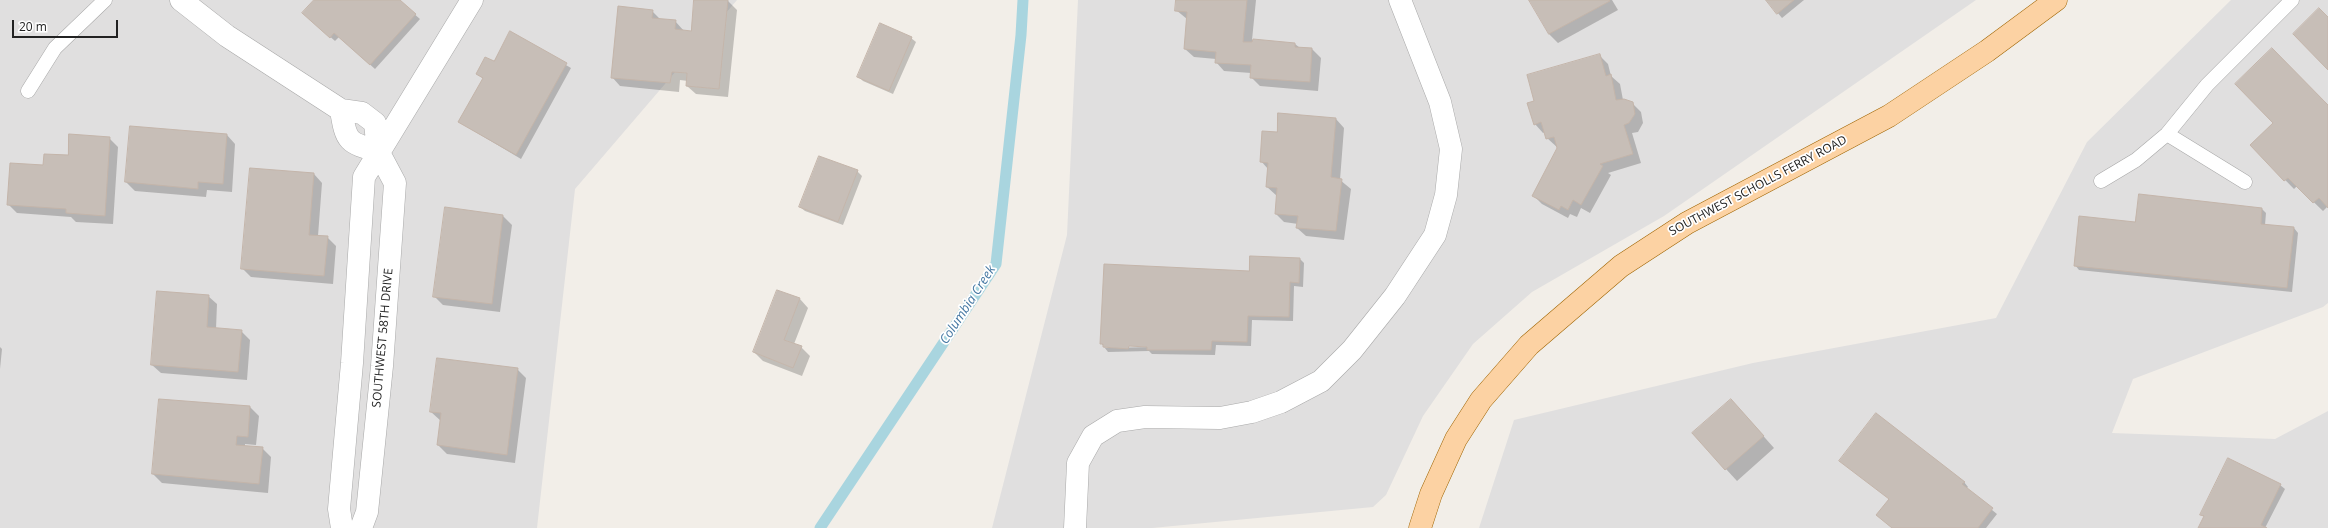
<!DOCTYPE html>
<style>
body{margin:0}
#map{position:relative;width:2328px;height:528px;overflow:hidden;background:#f2eee8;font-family:"Open Sans",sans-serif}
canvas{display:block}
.scale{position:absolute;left:12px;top:20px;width:106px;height:18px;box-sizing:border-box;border:2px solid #222;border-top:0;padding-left:5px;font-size:12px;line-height:14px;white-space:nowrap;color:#222;-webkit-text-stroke:3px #fff;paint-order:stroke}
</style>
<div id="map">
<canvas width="2328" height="528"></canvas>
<div class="scale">20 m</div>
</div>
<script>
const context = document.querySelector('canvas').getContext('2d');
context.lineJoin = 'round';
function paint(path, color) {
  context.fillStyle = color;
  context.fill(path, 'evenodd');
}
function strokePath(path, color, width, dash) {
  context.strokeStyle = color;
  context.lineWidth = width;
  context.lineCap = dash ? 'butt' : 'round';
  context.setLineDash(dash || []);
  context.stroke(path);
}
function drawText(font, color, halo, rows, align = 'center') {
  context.font = font + ' "Open Sans",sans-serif';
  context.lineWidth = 3.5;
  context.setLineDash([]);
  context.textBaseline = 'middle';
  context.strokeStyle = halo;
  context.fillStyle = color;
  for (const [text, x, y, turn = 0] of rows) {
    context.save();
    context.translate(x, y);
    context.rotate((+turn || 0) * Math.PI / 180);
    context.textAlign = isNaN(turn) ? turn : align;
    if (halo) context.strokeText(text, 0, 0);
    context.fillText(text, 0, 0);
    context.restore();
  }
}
const residential = new Path2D(`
 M 0,0 L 737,0 L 575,189 L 537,528 L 0,528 Z
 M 1078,0 L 1976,0 L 1664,216 L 1532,292 L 1473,344 L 1423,416 L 1386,495 L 1373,507 L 1152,528 L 992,528 L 1067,235 Z
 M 2231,0 L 2328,0 L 2328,303 L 2323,307 L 2133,379 L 2112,433 L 2275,439 L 2328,411 L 2328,528 L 1479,528 L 1514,420 L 1753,363 L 1996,318 L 2087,142 Z`);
const shadow = new Path2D(`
 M 315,0 L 398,0 L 420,19 L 375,69 L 339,37 L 335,41 L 308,17 Z
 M 695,0 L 728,1 L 737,10 L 728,97 L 696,94 L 687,86 L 688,81 L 680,80 L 679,92 L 620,86 L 612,77 L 652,11 L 661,20 L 675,21 L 684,31 L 692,32 Z
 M 1177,0 L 1256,0 L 1252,40 L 1295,44 L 1300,48 L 1312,49 L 1321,58 L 1318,91 L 1260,86 L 1251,77 L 1251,73 L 1224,71 L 1216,62 L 1216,59 L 1194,57 L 1185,49 L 1187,19 L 1176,10 Z
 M 1530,0 L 1612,0 L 1618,10 L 1558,43 L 1549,34 Z
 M 1767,0 L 1804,0 L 1782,18 Z
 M 511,33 L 571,68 L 521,159 L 459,122 L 484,79 L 477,74 L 495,62 Z
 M 911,38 L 916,42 L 893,94 L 863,81 L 858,76 Z
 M 1599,55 L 1608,64 L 1611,76 L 1620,84 L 1623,100 L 1632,103 L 1641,112 L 1643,123 L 1638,132 L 1632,133 L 1641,163 L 1608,173 L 1611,175 L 1590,213 L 1581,208 L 1577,217 L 1570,214 L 1568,218 L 1542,204 L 1533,195 L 1558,148 L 1547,138 L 1545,132 L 1543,133 L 1535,124 L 1535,102 Z
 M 2328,107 L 2328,206 L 2323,211 L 2297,186 L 2294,189 L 2251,145 Z
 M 1336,119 L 1344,128 L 1340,180 L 1351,189 L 1344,240 L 1306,236 L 1297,228 L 1298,224 L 1284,222 L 1276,214 L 1277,196 L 1267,187 L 1268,169 L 1261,161 L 1278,133 Z
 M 227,135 L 235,144 L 232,192 L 207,190 L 206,197 L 135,191 L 126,182 Z
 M 109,138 L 118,147 L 113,224 L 76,222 L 71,217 L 17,213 L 8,204 L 44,166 Z
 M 857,171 L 862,176 L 843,225 L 805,211 L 800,207 Z
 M 314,174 L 322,183 L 318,236 L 327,237 L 336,246 L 333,284 L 251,277 L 242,268 Z
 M 446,209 L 503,216 L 512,225 L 500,312 L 443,305 L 434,296 Z
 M 2262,209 L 2266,213 L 2265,225 L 2294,228 L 2298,233 L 2292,292 L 2079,270 L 2075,265 L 2136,223 Z
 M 1300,259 L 1304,263 L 1303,287 L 1294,286 L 1293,321 L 1252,320 L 1251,346 L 1216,345 L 1215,355 L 1152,354 L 1149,351 L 1108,352 L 1101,343 L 1250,272 ZM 1152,345 L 1152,347 L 1106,348 L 1104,346 Z
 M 208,296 L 217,304 L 216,329 L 241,331 L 250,340 L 247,380 L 161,373 L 152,365 Z
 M 800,299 L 808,308 L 794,344 L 801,347 L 810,356 L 802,376 L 763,361 L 754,352 Z
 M 0,347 L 2,349 L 0,369 Z
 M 517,369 L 526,378 L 515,463 L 447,454 L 438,445 L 441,421 L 431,412 Z
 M 160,400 L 250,407 L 259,416 L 256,445 L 245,444 L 245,447 L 262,448 L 271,457 L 268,493 L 162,483 L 153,474 Z
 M 1742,412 L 1774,448 L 1737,481 L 1693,433 Z
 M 1964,482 L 1968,487 L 1966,489 L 1997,514 L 1986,528 L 1892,528 L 1877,515 Z
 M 2280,485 L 2285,489 L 2265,528 L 2199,528 L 2205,517 L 2202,515 Z`);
const stream = new Path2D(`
 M 820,528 L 996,264 L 1021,35 L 1023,0`);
const building = new Path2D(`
 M 314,0 L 400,0 L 416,14 L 370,65 L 334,33 L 330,38 L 302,13 Z
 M 694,0 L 728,0 L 719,89 L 686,86 L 687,73 L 672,72 L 670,83 L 611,78 L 618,6 L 653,10 L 652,18 L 676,20 L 675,29 L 691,31 Z
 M 1176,0 L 1247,0 L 1243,42 L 1252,42 L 1253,39 L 1295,43 L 1295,47 L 1312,48 L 1310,82 L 1250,78 L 1251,65 L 1215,63 L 1216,52 L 1184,49 L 1187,12 L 1175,11 Z
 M 1529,0 L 1609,0 L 1610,1 L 1549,34 Z
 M 1766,0 L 1794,0 L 1777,14 Z
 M 2319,8 L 2328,17 L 2328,70 L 2293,34 Z
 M 880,23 L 912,37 L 889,91 L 857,77 Z
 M 510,31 L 567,63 L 516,155 L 458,122 L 483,78 L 476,74 L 485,57 L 494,61 Z
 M 2272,48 L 2328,105 L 2328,208 L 2319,198 L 2313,203 L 2288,178 L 2284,181 L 2250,145 L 2273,123 L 2235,84 Z
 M 1600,54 L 1606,76 L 1611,74 L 1616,100 L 1624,99 L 1633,102 L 1635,114 L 1629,123 L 1624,125 L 1633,154 L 1600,164 L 1603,166 L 1581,205 L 1573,200 L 1568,210 L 1561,206 L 1559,210 L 1532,196 L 1557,148 L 1554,137 L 1546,139 L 1541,122 L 1534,125 L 1527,103 L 1534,101 L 1527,75 Z
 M 1278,113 L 1336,118 L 1331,177 L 1342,179 L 1336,231 L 1296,228 L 1298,216 L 1275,214 L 1277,188 L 1266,187 L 1268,163 L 1260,162 L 1262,131 L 1277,132 Z
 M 130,126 L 227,134 L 223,184 L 198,182 L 198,189 L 125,182 Z
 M 69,134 L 110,137 L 105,216 L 66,213 L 66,209 L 7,205 L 10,163 L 43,165 L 44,154 L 68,155 Z
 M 819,156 L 858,170 L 838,222 L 799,207 Z
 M 250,168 L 314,173 L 309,235 L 328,236 L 324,276 L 241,269 Z
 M 2139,194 L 2262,208 L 2261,224 L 2294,227 L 2287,288 L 2074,266 L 2079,216 L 2135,222 Z
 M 445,207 L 503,215 L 492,304 L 433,297 Z
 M 1250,256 L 1300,258 L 1299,283 L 1290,282 L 1289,317 L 1248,316 L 1247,342 L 1212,341 L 1211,350 L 1147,350 L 1147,347 L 1129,346 L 1128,349 L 1103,347 L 1103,344 L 1100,344 L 1104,264 L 1249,271 Z
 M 777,290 L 800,298 L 784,340 L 802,346 L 793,368 L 753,352 Z
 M 157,291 L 209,295 L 207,327 L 242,330 L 238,372 L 151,365 Z
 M 437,358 L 518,368 L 507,455 L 437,445 L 441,413 L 430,412 Z
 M 159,399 L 250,406 L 248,437 L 237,436 L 236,445 L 263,447 L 259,484 L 152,474 Z
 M 1731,399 L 1764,436 L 1725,470 L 1692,433 Z
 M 1876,413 L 1965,482 L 1962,484 L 1993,508 L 1978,528 L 1892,528 L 1876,515 L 1889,499 L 1839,461 Z
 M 2228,458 L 2281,484 L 2261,525 L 2267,528 L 2198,528 L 2204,516 L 2200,515 Z`);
const service = new Path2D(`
 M 28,91 L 55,48 L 105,0
 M 2167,134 L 2245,182
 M 2101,181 L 2136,160 L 2167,134 L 2207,85 L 2292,0`);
const minor = new Path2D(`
 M 181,0 L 227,36 L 341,110 L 362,113 L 375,123 L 378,151 L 395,183 L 382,366 L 367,512 L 361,528
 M 341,110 C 346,142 348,143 378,151
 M 342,528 L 339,509 L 352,363 L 364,177 L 472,0
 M 1075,528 L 1078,463 L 1093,436 L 1117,421 L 1145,417 L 1220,418 L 1252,412 L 1281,402 L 1321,381 L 1352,350 L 1395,296 L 1435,235 L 1446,195 L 1451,149 L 1440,102 L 1400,0`);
const primary = new Path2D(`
 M 1420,528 L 1431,494 L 1456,439 L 1481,400 L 1529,345 L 1621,266 L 1687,223 L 1889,116 L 1987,51 L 2056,0`);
const streetNames = [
 ["SOUTHWEST SCHOLLS FERRY ROAD",1758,186,-28],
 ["SOUTHWEST 58TH DRIVE",383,338,-85]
];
const waterNames = [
 ["Columbia Creek",968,305,-57]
];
paint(residential, '#e0dfdf');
paint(shadow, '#0003');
strokePath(stream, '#a9d5df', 11);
paint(building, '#c7beb7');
strokePath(building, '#c4b5aa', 1);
strokePath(service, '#a9a9a9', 15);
strokePath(minor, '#a9a9a9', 23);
strokePath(primary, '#9f6400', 23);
strokePath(service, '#fff', 14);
strokePath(minor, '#fff', 22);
strokePath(primary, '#fcd2a3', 22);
drawText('12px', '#222', '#fff', streetNames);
drawText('italic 13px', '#4678a3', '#fff', waterNames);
</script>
